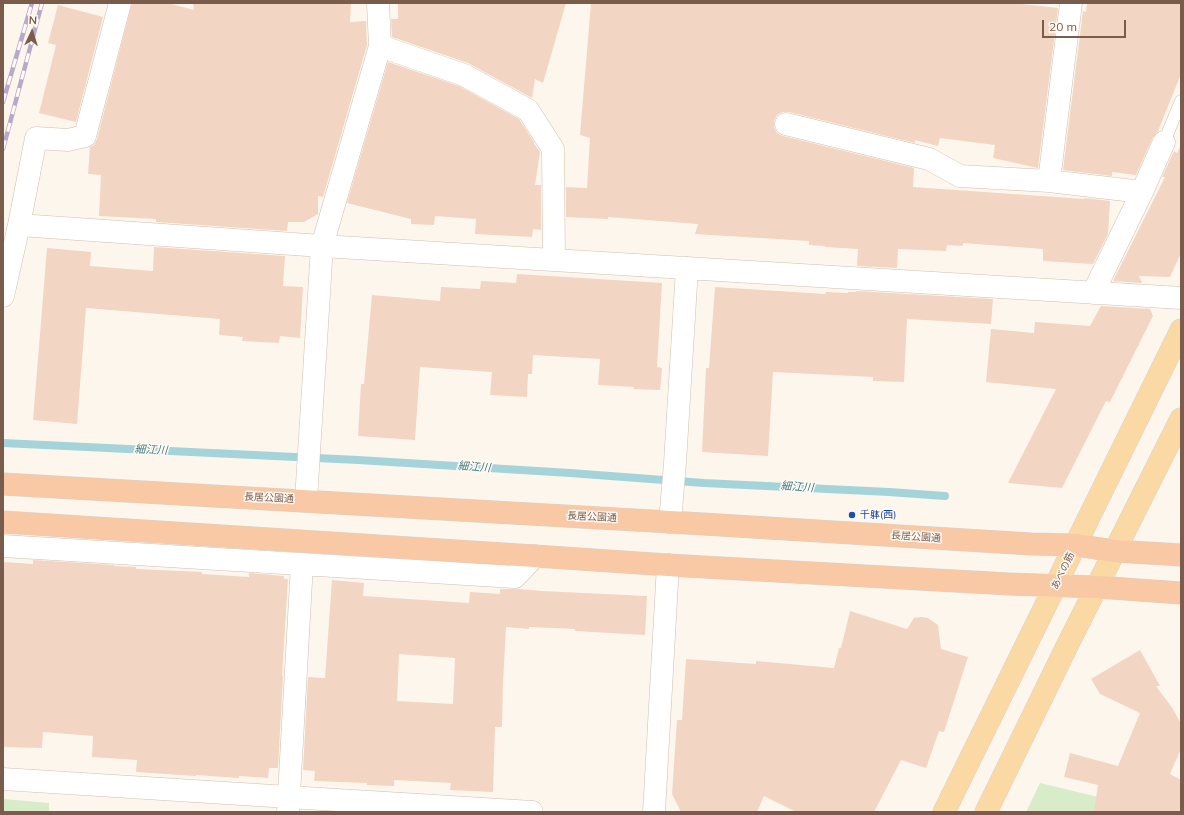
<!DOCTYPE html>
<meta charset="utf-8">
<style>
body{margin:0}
#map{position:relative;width:1184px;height:815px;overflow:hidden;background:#fdf6ec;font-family:Mulish,sans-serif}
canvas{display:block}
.frame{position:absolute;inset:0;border:4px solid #7a5c4d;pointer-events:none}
.north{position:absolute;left:12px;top:12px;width:40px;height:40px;-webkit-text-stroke:3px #fffaf3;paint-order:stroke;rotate:4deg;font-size:11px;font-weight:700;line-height:16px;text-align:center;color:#7a5c4d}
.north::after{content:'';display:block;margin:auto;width:14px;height:18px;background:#7a5c4d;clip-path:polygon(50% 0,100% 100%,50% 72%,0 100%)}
.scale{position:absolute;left:1042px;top:20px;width:84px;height:18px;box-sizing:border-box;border:2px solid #7a5c4d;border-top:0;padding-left:5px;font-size:12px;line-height:14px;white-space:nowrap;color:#7a5c4d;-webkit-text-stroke:3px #fffaf3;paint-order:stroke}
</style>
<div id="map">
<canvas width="1184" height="815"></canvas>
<div class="frame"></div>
<div class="north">N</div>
<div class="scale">20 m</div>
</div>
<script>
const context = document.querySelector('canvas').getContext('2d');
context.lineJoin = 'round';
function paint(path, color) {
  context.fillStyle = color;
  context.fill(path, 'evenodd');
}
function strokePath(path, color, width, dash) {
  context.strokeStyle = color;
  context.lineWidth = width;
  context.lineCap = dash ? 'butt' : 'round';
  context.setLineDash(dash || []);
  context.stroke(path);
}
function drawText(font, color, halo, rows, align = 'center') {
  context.font = font + ' Mulish,"Noto Sans JP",sans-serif';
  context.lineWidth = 3;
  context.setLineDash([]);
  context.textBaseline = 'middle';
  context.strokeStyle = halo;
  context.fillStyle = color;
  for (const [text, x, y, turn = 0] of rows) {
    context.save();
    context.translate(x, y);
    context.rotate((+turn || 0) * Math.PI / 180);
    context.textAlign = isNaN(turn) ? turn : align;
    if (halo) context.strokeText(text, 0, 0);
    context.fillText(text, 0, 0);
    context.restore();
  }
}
const green = new Path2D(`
 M 1040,783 L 1161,812 L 1026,812 Z
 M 3,799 L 49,803 L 49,812 L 3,812 Z`);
const stream = new Path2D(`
 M 3,443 L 358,460 L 570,473 L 704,483 L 889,492 L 945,496`);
const building = new Path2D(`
 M 132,3 L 168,3 L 194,10 L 193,3 L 351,3 L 350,22 L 366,21 L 367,45 L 323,197 L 318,196 L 318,214 L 304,222 L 288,222 L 287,231 L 156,222 L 156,219 L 99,216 L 101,175 L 88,174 L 90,147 L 94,145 L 97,139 Z
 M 398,3 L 566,3 L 543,83 L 535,79 L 532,98 L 468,63 L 392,37 L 391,19 L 398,19 Z
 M 591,3 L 1013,3 L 1058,8 L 1038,168 L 993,158 L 995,145 L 940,138 L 938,146 L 915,140 L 915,143 L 789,112 L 783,112 L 777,115 L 774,121 L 774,127 L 777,133 L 783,136 L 914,168 L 913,187 L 1084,199 L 1084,198 L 1110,201 L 1108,234 L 1093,264 L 1043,261 L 1043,249 L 963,243 L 963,246 L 947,245 L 946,251 L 898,249 L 897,268 L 857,266 L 858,249 L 825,247 L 825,246 L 809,245 L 809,241 L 695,234 L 698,224 L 608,217 L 608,219 L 566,217 L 566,187 L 587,188 L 590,138 L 580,135 Z
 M 1087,3 L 1181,3 L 1181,74 L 1158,131 L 1153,137 L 1136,175 L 1112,172 L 1112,176 L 1063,170 L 1083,11 L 1086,12 Z
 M 58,5 L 103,17 L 76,122 L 39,113 L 56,45 L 48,43 Z
 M 388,62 L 459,86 L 519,119 L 534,142 L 534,144 L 535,145 L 540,152 L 535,185 L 541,185 L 541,230 L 533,229 L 532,237 L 475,234 L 476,219 L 435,216 L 434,225 L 411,224 L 411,219 L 347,203 Z
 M 1181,145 L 1181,253 L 1170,277 L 1139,276 L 1142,283 L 1113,281 L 1165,177 L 1162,177 L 1174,151 L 1177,153 Z
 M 154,247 L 285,256 L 283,286 L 303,287 L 300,338 L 280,336 L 279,343 L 242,341 L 243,337 L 219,335 L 220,319 L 86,308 L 77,424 L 33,420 L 47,248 L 91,252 L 90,266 L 153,271 Z
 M 517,274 L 662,283 L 657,367 L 662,368 L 660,390 L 633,389 L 634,387 L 598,385 L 600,359 L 533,355 L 532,374 L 528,374 L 527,397 L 490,395 L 492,372 L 420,367 L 415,440 L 358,436 L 361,384 L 364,384 L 372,295 L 440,301 L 441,287 L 480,289 L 481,281 L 516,283 Z
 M 715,287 L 825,294 L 826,292 L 848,293 L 848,292 L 856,292 L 856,291 L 993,299 L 991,324 L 907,319 L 904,382 L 873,381 L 873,377 L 773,372 L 768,456 L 702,452 L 706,368 L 709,368 Z
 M 1101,306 L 1150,309 L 1153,316 L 1110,402 L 1106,401 L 1062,488 L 1008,483 L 1056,389 L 986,382 L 991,329 L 1034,333 L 1035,322 L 1090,326 Z
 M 33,560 L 114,565 L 114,566 L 136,567 L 136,569 L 202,572 L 202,574 L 249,577 L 249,573 L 284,576 L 284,579 L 288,579 L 282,676 L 283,676 L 278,768 L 269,768 L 268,778 L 239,776 L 239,778 L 196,775 L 196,776 L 136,772 L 137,760 L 92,757 L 93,736 L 43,732 L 42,748 L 3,747 L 3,562 L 33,564 Z
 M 332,580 L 364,583 L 363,596 L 469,603 L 470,592 L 500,594 L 500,589 L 519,589 L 542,591 L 647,596 L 645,635 L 575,631 L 575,629 L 529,627 L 529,629 L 506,627 L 503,683 L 502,727 L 495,727 L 493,792 L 450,790 L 451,783 L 394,780 L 394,786 L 367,785 L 367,783 L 314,781 L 315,771 L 303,770 L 308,677 L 325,678 ZM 399,654 L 455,658 L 453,704 L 397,701 Z
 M 850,611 L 907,629 L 914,618 L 921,617 L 928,618 L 938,625 L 941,649 L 968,657 L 944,732 L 939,731 L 926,768 L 901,760 L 874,812 L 796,812 L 764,796 L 757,812 L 681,812 L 672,794 L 677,720 L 682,720 L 686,659 L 756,664 L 756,661 L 834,668 L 839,648 L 841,648 Z
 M 1140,650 L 1160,686 L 1156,686 L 1173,709 L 1181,724 L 1181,749 L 1170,774 L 1181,780 L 1181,812 L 1094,812 L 1098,785 L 1064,777 L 1070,753 L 1118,766 L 1140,713 L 1100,694 L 1091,679 Z`);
const service = new Path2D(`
 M 1164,142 L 1181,101`);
const minor = new Path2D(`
 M 378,3 L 380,46 L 464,75 L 528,110 L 553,149 L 554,260
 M 786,124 L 929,159 L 960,176 L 1049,181 L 1142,192
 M 1049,181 L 1071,3
 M 19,225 L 322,246 L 1181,298
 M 1093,293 L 1142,192 L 1164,142
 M 3,296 L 19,225 L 36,138 L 68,140 L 85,136 L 120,3
 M 306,500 L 322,246 L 380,46
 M 670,522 L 675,463 L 687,268
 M 3,546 L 515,577 L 535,556
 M 3,779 L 289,797 L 532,812
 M 288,812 L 302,564
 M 654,812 L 668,565`);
const primary = new Path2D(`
 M 944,812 L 1181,330
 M 986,812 L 1067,646 L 1181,419`);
const trunk = new Path2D(`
 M 3,484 L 670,522 L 1031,544 L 1075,545 L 1115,551 L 1181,555
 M 3,522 L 535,556 L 668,565 L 1009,584 L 1097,587 L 1181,593`);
const rail = new Path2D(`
 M 3,102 L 32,3
 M 3,149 L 42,3`);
const markers = [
 [852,515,4,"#1a4fb4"]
];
const streetNames = [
 ["長居公園通",269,498,3],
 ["長居公園通",592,517,3],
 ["長居公園通",916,537,4],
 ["あべの筋",1063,571,-64]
];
const transitNames = [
 ["千躰(西)",860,515]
];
const waterNames = [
 ["細江川",151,450,3],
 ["細江川",474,467,4],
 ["細江川",797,487,4]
];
paint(green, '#d8ecc9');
strokePath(stream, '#a5d3da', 8);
paint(building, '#f3d5c3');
strokePath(service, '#d1beb0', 13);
strokePath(minor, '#d1beb0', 23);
strokePath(primary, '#dad1cd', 23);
strokePath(trunk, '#dad1cd', 23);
strokePath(service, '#fff', 12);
strokePath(minor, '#fff', 22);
strokePath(primary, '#fbd9a5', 22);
strokePath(trunk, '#f9c8a4', 22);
strokePath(rail, '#b9a8c9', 4.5);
strokePath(rail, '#fffaf3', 3, [9]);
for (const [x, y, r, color] of markers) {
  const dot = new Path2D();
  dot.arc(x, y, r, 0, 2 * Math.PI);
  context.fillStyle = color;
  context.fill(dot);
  strokePath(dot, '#fffaf3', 1.5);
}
drawText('10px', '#7a5c4d', '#fffaf3', streetNames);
drawText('10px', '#164399', '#fffaf3', transitNames, 'left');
drawText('italic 11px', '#437c86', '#fffaf3', waterNames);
</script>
